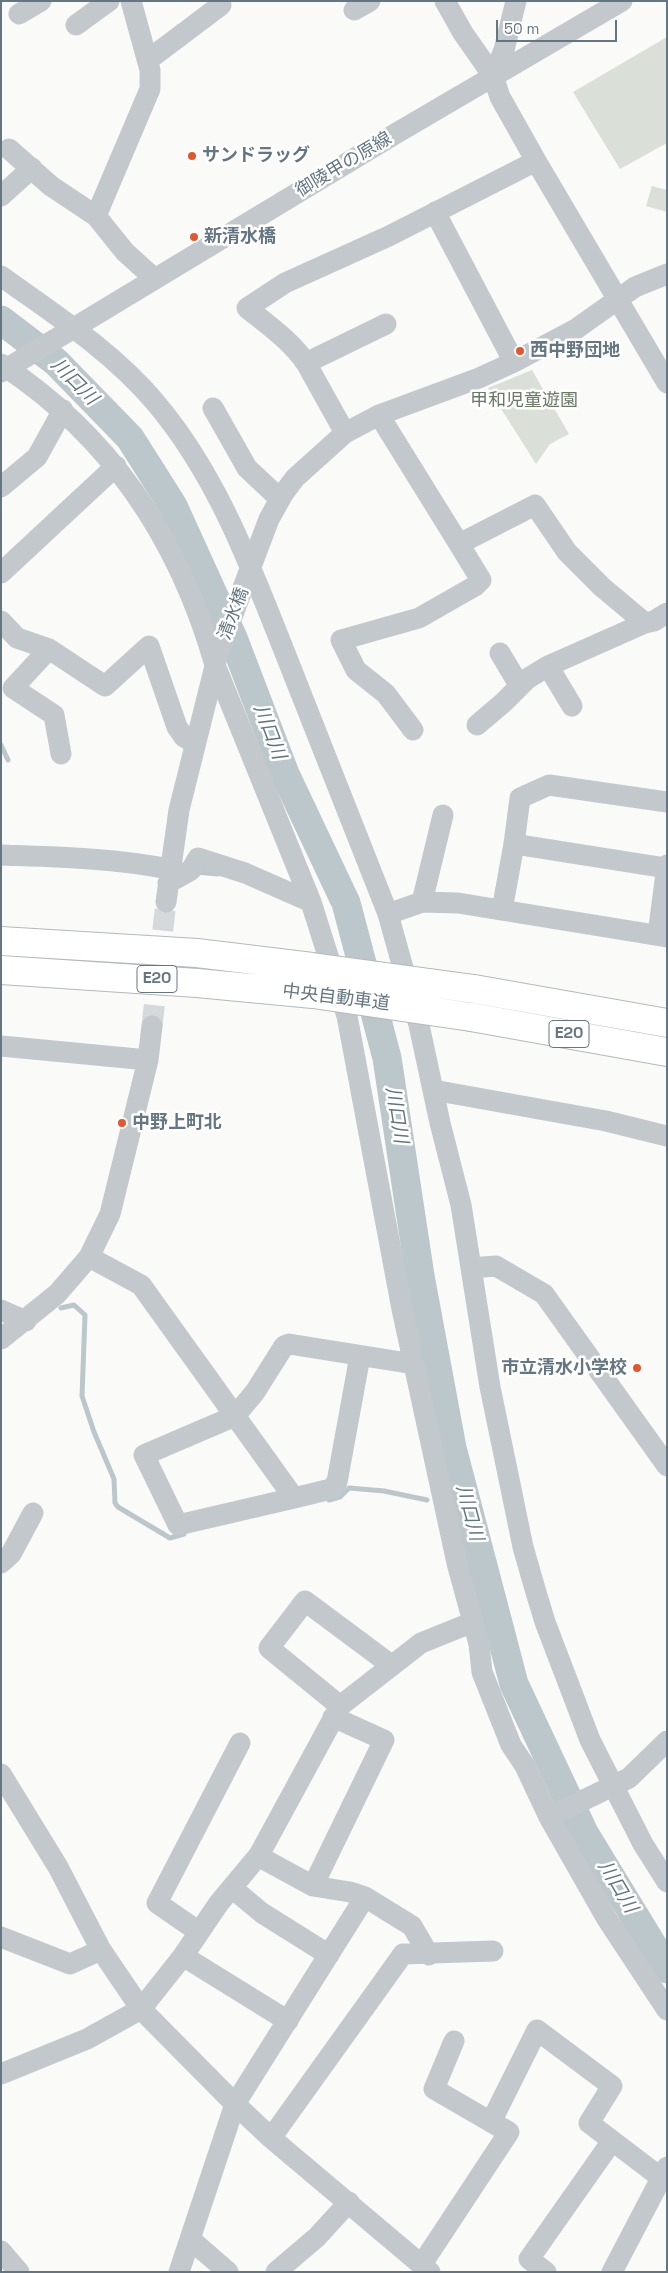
<!DOCTYPE html>
<meta charset="utf-8">
<style>
body{margin:0}
#map{position:relative;width:668px;height:2273px;overflow:hidden;background:#fafaf8;font-family:"Space Grotesk",sans-serif}
canvas{display:block}
.frame{position:absolute;inset:0;border:2px solid #657683;pointer-events:none}
.scale{position:absolute;left:496px;top:20px;width:121px;height:22px;box-sizing:border-box;border:2px solid #657683;border-top:0;padding-left:6px;font-size:15px;line-height:18px;white-space:nowrap;color:#657683;-webkit-text-stroke:4px #fff;paint-order:stroke}
</style>
<div id="map">
<canvas width="668" height="2273"></canvas>
<div class="frame"></div>
<div class="scale">50 m</div>
</div>
<script>
const context = document.querySelector('canvas').getContext('2d');
context.lineJoin = 'round';
function paint(path, color) {
  context.fillStyle = color;
  context.fill(path, 'evenodd');
}
function strokePath(path, color, width, dash) {
  context.strokeStyle = color;
  context.lineWidth = width;
  context.lineCap = dash ? 'butt' : 'round';
  context.setLineDash(dash || []);
  context.stroke(path);
}
function drawText(font, color, halo, rows, align = 'center') {
  context.font = font + ' "Space Grotesk","Noto Sans JP",sans-serif';
  context.lineWidth = 5;
  context.setLineDash([]);
  context.textBaseline = 'middle';
  context.strokeStyle = halo;
  context.fillStyle = color;
  for (const [text, x, y, turn = 0] of rows) {
    context.save();
    context.translate(x, y);
    context.rotate((+turn || 0) * Math.PI / 180);
    context.textAlign = isNaN(turn) ? turn : align;
    if (halo) context.strokeText(text, 0, 0);
    context.fillText(text, 0, 0);
    context.restore();
  }
}
const green = new Path2D(`
 M 667,37 L 667,143 L 620,169 L 573,92 Z
 M 652,186 L 667,190 L 667,212 L 646,206 Z
 M 532,370 L 569,434 L 550,444 L 536,464 L 488,388 Z`);
const stream = new Path2D(`
 M 1,745 L 8,760
 M 196,872 L 218,874
 M 61,1308 L 74,1305 L 85,1315 L 82,1396 L 94,1432 L 114,1479 L 115,1503 L 118,1507 L 170,1538 L 184,1534
 M 329,1500 L 340,1497 L 349,1488 L 384,1491 L 427,1500`);
const river = new Path2D(`
 M 1,320 L 56,362 L 130,438 L 173,506 L 233,638 L 285,774 L 346,903 L 387,1058 L 420,1276 L 452,1448 L 514,1684 L 584,1833 L 667,1969`);
const minorTunnel = new Path2D(`
 M 152,1026 L 166,902`);
const minor = new Path2D(`
 M 131,1 L 150,70 L 150,89 L 96,216 L 125,252 L 155,279
 M 445,1 L 463,33 L 493,76 L 500,97 L 536,161 L 667,383
 M 354,10 L 370,1
 M 19,14 L 41,1
 M 76,25 L 109,1
 M 148,60 L 221,5
 M 493,76 L 504,50 L 516,1
 M 9,149 L 51,186 L 96,216
 M 1,196 L 32,168
 M 435,212 L 514,362
 M 1,276 C 55,315 112,351 155,402 C 217,475 250,565 285,653 C 319,740 354,827 388,914 L 419,1025 L 440,1123 L 461,1205 L 490,1387 L 523,1547 L 535,1589 L 545,1622 L 590,1740 L 643,1844 L 667,1882
 M 306,363 C 291,341 268,325 247,308 L 285,283 L 389,236 L 536,161
 M 1,364 C 111,436 179,539 215,665 L 311,902 L 347,1016 L 402,1309 L 457,1563 L 479,1644 L 482,1672 L 511,1745 L 525,1766 L 549,1817 L 607,1919 L 667,2010
 M 1,372 L 395,134 L 622,1
 M 213,408 L 247,468 L 280,499
 M 379,415 L 459,544 L 535,505 L 567,552 L 602,587 L 645,623 L 654,621 L 667,613
 M 345,433 L 306,363 L 386,324
 M 1,487 L 37,457 L 63,410
 M 1,573 L 116,466
 M 1,621 L 17,638 L 49,649 L 105,686 L 149,646 L 177,727 L 184,737 L 195,744
 M 49,649 L 13,688 L 54,715 L 61,754
 M 500,653 L 519,685
 M 548,666 L 572,706
 M 477,725 L 504,702 L 527,679 L 548,666 L 645,623
 M 413,730 L 386,694 L 356,670 L 341,640 L 419,618 L 475,586 L 481,580 L 459,544
 M 514,844 L 666,868
 M 1,855 C 57,857 114,858 169,869
 M 168,883 L 191,870 L 198,858 L 245,873 L 311,902
 M 166,902 L 179,810 L 218,654 L 269,519 L 283,494 L 295,478 L 345,433 L 379,415 L 479,378 L 514,362 L 576,329 L 635,287 L 667,274
 M 422,902 L 443,815
 M 502,910 L 514,844 L 520,798 L 549,785 L 667,802
 M 388,914 L 422,902 L 458,903 L 667,937
 M 658,935 L 667,865
 M 1,1046 L 148,1060
 M 433,1090 L 606,1121 L 667,1136
 M 89,1257 L 141,1285 L 294,1498 L 331,1489 L 337,1482 L 360,1356
 M 471,1268 L 496,1266 L 544,1294 L 667,1466
 M 1,1310 L 26,1321
 M 1,1339 L 57,1294 L 89,1257 L 110,1214 L 148,1060 L 152,1026
 M 294,1498 L 178,1525 L 144,1455 L 235,1416 L 255,1392 L 284,1346 L 289,1344 L 414,1364
 M 1,1563 L 11,1554 L 33,1513
 M 340,1706 L 269,1648 L 305,1601 L 391,1665
 M 1,1774 L 58,1867 L 101,1950 L 141,2009 L 235,2104 L 271,2138 L 430,2272
 M 549,1817 L 629,1778 L 667,1741
 M 258,1856 L 313,1886 L 350,1892 L 365,1897 L 412,1926 L 429,1955
 M 313,1886 L 384,1740 L 333,1717
 M 232,1888 L 262,1913 L 329,1955
 M 199,1932 L 157,1903 L 240,1743
 M 1,1937 L 70,1964 L 101,1950
 M 183,1956 L 288,2021
 M 454,2041 L 434,2089 L 491,2122
 M 1,2074 L 87,2039 L 141,2009 L 183,1956 L 219,1903 L 259,1855 L 340,1706 L 421,1643 L 473,1622
 M 271,2138 L 403,1954 L 493,1951
 M 190,2239 L 228,2272
 M 1,2251 L 19,2272
 M 422,2264 L 509,2132 L 491,2122 L 537,2030 L 612,2086 L 589,2123 L 660,2177
 M 179,2272 L 235,2104 L 365,1897
 M 276,2272 L 317,2237 L 349,2202
 M 546,2272 L 529,2259 L 612,2141
 M 612,2272 L 667,2167`);
const highway = new Path2D(`
 M 1,941 L 197,953 L 312,967
 M 1,970 L 197,983 L 313,994
 M 474,989 L 667,1023
 M 471,1017 L 667,1052`);
const highwayBridge = new Path2D(`
 M 312,967 L 474,989
 M 313,994 L 471,1017`);
const markers = [
 [192,156,5,"#e4572e"],
 [194,237,5,"#e4572e"],
 [520,351,5,"#e4572e"],
 [122,1123,5,"#e4572e"],
 [637,1368,5,"#e4572e"]
];
const shields = [
 [157,979,40],
 [569,1034,40]
];
const shieldNames = [
 ["E20",157,979],
 ["E20",569,1034]
];
const poiNames = [
 ["サンドラッグ",202,156],
 ["新清水橋",204,237],
 ["西中野団地",530,351],
 ["中野上町北",132,1123],
 ["市立清水小学校",627,1368,"right"]
];
const streetNames = [
 ["御陵甲の原線",344,165,-31],
 ["清水橋",234,614,-69],
 ["中央自動車道",336,998,7]
];
const parkNames = [
 ["甲和児童遊園",524,401]
];
const waterNames = [
 ["川口川",74,382,45],
 ["川口川",269,732,69],
 ["川口川",396,1115,81],
 ["川口川",469,1513,75],
 ["川口川",617,1887,59]
];
paint(green, '#dadfd7');
strokePath(stream, '#bbc7cb', 5);
strokePath(river, '#bbc7cb', 29);
strokePath(minorTunnel, '#d5d9db', 21, [21, 11]);
strokePath(highway, '#b4b9bd', 30);
strokePath(minor, '#c3c8cc', 21);
strokePath(highway, '#fff', 28);
strokePath(highwayBridge, '#b4b9bd', 30, []);
strokePath(highwayBridge, '#fff', 28);
for (const [x, y, r, color] of markers) {
  const dot = new Path2D();
  dot.arc(x, y, r, 0, 2 * Math.PI);
  context.fillStyle = color;
  context.fill(dot);
  strokePath(dot, '#fff', 2);
}
for (const [x, y, w] of shields) {
  const box = new Path2D();
  box.roundRect(x - w / 2, y - 13.5, w, 27, 4);
  context.fillStyle = '#fff';
  context.fill(box);
  strokePath(box, '#657683', 1);
}
drawText('bold 16px', '#657683', null, shieldNames);
drawText('bold 18px', '#657683', '#fff', poiNames, 'left');
drawText('18px', '#657683', '#fff', streetNames);
drawText('18px', '#687a64', '#fff', parkNames);
drawText('italic 19px', '#60757c', '#fff', waterNames);
</script>
